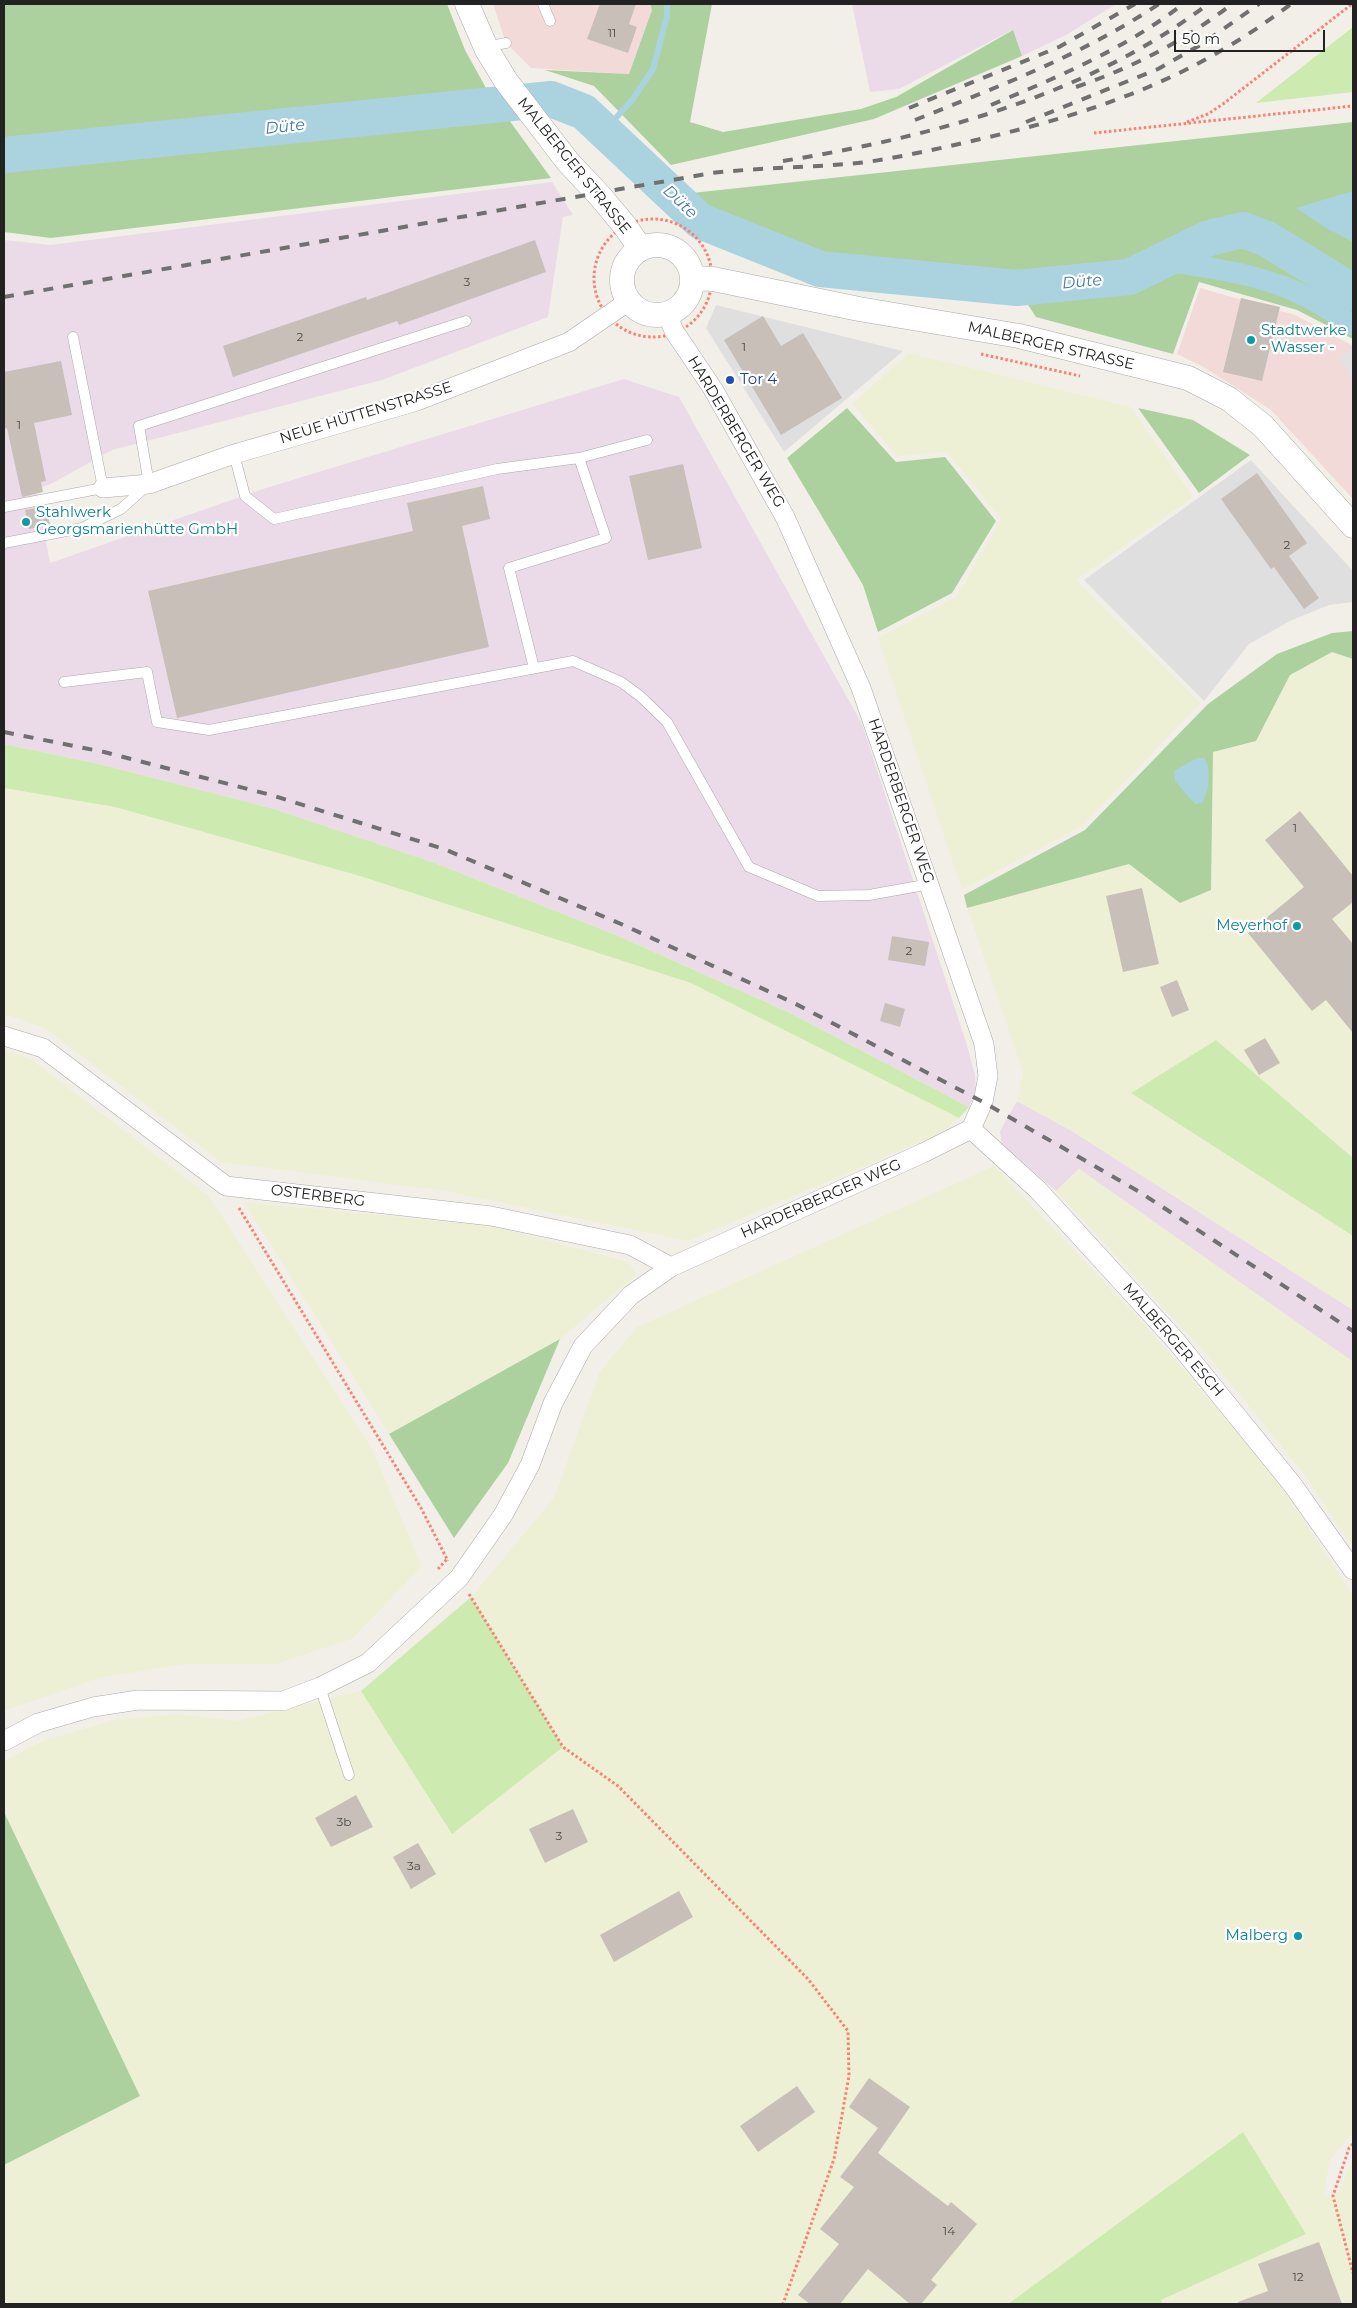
<!DOCTYPE html>
<meta charset="utf-8">
<style>
body{margin:0}
#map{position:relative;width:1357px;height:2308px;overflow:hidden;background:#f2efe9;font-family:Montserrat,sans-serif}
canvas{display:block}
.frame{position:absolute;inset:0;border:5px solid #222;pointer-events:none}
.scale{position:absolute;left:1174px;top:30px;width:151px;height:22px;box-sizing:border-box;border:2px solid #222;border-top:0;padding-left:6px;font-size:15px;line-height:18px;white-space:nowrap;color:#222;-webkit-text-stroke:4px #fff;paint-order:stroke}
</style>
<div id="map">
<canvas width="1357" height="2308"></canvas>
<div class="frame"></div>
<div class="scale">50 m</div>
</div>
<script>
const context = document.querySelector('canvas').getContext('2d');
context.lineJoin = 'round';
function paint(path, color) {
  context.fillStyle = color;
  context.fill(path, 'evenodd');
}
function strokePath(path, color, width, dash) {
  context.strokeStyle = color;
  context.lineWidth = width;
  context.lineCap = dash ? 'butt' : 'round';
  context.setLineDash(dash || []);
  context.stroke(path);
}
function drawText(font, color, halo, rows, align = 'center') {
  context.font = font + ' Montserrat,sans-serif';
  context.lineWidth = 4.5;
  context.setLineDash([]);
  context.textBaseline = 'middle';
  context.strokeStyle = halo;
  context.fillStyle = color;
  for (const [text, x, y, turn = 0] of rows) {
    context.save();
    context.translate(x, y);
    context.rotate((+turn || 0) * Math.PI / 180);
    context.textAlign = isNaN(turn) ? turn : align;
    if (halo) context.strokeText(text, 0, 0);
    context.fillText(text, 0, 0);
    context.restore();
  }
}
const residential = new Path2D(`
 M 716,305 L 903,351 L 784,452 L 706,328 Z
 M 1251,460 L 1353,571 L 1353,602 L 1329,605 L 1292,620 L 1249,644 L 1204,701 L 1084,580 Z`);
const commercial = new Path2D(`
 M 493,4 L 650,4 L 652,10 L 629,74 L 531,68 L 506,43 Z
 M 1200,288 L 1295,315 L 1353,346 L 1353,499 L 1271,410 L 1202,366 L 1177,354 Z`);
const industrial = new Path2D(`
 M 852,4 L 1116,4 L 1066,35 L 1022,56 L 1012,30 L 899,89 L 870,92 Z
 M 552,182 L 573,215 L 563,217 L 548,317 L 382,380 L 112,450 L 49,485 L 36,488 L 50,563 L 266,488 L 624,379 L 679,397 L 862,724 L 966,1042 L 975,1075 L 976,1092 L 969,1107 L 788,1012 L 616,935 L 435,863 L 271,808 L 99,764 L 4,744 L 4,240 L 50,245 Z
 M 1017,1101 L 1072,1131 L 1353,1310 L 1353,1362 L 1079,1169 L 1056,1191 L 1002,1144 L 1000,1131 Z`);
const farmland = new Path2D(`
 M 909,353 L 1131,407 L 1193,497 L 1076,580 L 1201,703 L 1082,826 L 962,890 L 878,638 L 957,596 L 1001,519 L 947,452 L 897,456 L 852,404 Z
 M 1332,652 L 1353,659 L 1353,1158 L 1216,1040 L 1132,1093 L 1353,1236 L 1353,1310 L 1072,1131 L 1017,1101 L 1023,1072 L 967,908 L 1129,864 L 1180,903 L 1211,890 L 1213,752 L 1256,741 L 1290,675 Z
 M 4,788 L 115,807 L 360,876 L 691,983 L 959,1118 L 944,1132 L 688,1241 L 445,1191 L 221,1162 L 45,1028 L 4,1014 Z
 M 4,1050 L 32,1060 L 209,1196 L 372,1449 L 422,1566 L 352,1639 L 276,1664 L 185,1664 L 99,1678 L 4,1711 Z
 M 994,1166 L 1146,1326 L 1273,1474 L 1353,1596 L 1353,2133 L 1329,2161 L 1324,2196 L 1339,2192 L 1353,2157 L 1353,2304 L 1162,2304 L 1161,2301 L 1243,2132 L 1008,2304 L 4,2304 L 4,2165 L 140,2096 L 4,1812 L 4,1761 L 40,1742 L 114,1720 L 177,1714 L 236,1721 L 361,1691 L 451,1833 L 562,1747 L 471,1597 L 554,1498 L 599,1373 L 637,1327 Z
 M 1079,1169 L 1353,1362 L 1353,1547 L 1304,1474 L 1209,1357 L 1056,1191 Z
 M 244,1202 L 492,1226 L 629,1262 L 636,1275 L 560,1339 L 389,1434 Z`);
const grass = new Path2D(`
 M 1353,27 L 1353,92 L 1256,103 Z
 M 4,744 L 99,764 L 271,808 L 435,863 L 616,935 L 788,1012 L 969,1107 L 959,1118 L 691,983 L 360,876 L 115,807 L 4,788 Z
 M 1216,1040 L 1353,1158 L 1353,1236 L 1131,1093 Z
 M 471,1597 L 563,1747 L 452,1834 L 361,1691 Z
 M 1243,2132 L 1306,2234 L 1161,2300 L 1162,2304 L 1008,2304 Z`);
const forest = new Path2D(`
 M 4,4 L 447,4 L 465,50 L 486,88 L 551,178 L 51,238 L 4,232 Z
 M 650,4 L 712,4 L 690,122 L 723,132 L 861,109 L 896,97 L 1013,30 L 1022,56 L 874,119 L 671,165 L 594,86 L 545,70 L 629,74 L 652,10 Z
 M 1353,122 L 1353,339 L 1297,310 L 1199,282 L 1173,354 L 1036,317 L 1007,273 L 822,257 L 724,220 L 692,193 Z
 M 847,408 L 896,462 L 945,457 L 996,521 L 952,593 L 878,632 L 863,585 L 787,458 Z
 M 1138,408 L 1193,420 L 1250,455 L 1199,493 Z
 M 1353,631 L 1353,659 L 1332,652 L 1290,675 L 1256,741 L 1213,752 L 1211,890 L 1180,903 L 1129,864 L 967,908 L 964,895 L 1085,830 L 1208,704 L 1277,654 L 1332,633 Z
 M 560,1339 L 508,1463 L 454,1538 L 389,1434 Z
 M 4,1812 L 140,2096 L 4,2165 Z`);
const parking = new Path2D(`
 M 1352,349 L 1353,350 L 1353,383 L 1350,378 L 1352,376 L 1339,358 Z`);
const water = new Path2D(`
 M 1353,191 L 1353,242 L 1328,229 L 1296,208 Z
 M 1197,758 L 1204,758 C 1212,768 1209,793 1202,803 L 1195,804 L 1175,781 L 1174,771 Z`);
const stream = new Path2D(`
 M 604,131 L 633,99 L 653,69 L 667,16 L 667,4`);
const canal = new Path2D(`
 M 1167,261 C 1204,267 1244,272 1279,285 C 1306,294 1330,310 1353,325`);
const river = new Path2D(`
 M 4,155 L 551,99 L 584,112 L 700,221 L 820,269 L 1017,288 L 1129,277 L 1209,238 L 1243,230 L 1267,239 L 1353,292`);
const building = new Path2D(`
 M 600,4 L 636,4 L 629,24 L 637,27 L 628,53 L 587,39 Z
 M 535,240 L 546,272 L 399,325 L 397,321 L 233,377 L 223,346 L 366,297 L 367,300 Z
 M 1241,298 L 1280,307 L 1262,381 L 1223,372 Z
 M 763,316 L 781,346 L 803,333 L 842,398 L 781,435 L 724,340 Z
 M 61,361 L 72,415 L 34,423 L 46,481 L 41,482 L 43,492 L 22,497 L 7,428 L 4,429 L 4,372 Z
 M 683,464 L 702,548 L 648,560 L 629,476 Z
 M 1257,473 L 1307,543 L 1289,556 L 1319,598 L 1304,609 L 1274,567 L 1271,569 L 1221,499 Z
 M 483,486 L 490,519 L 462,526 L 489,647 L 177,718 L 148,591 L 413,531 L 407,503 Z
 M 46,506 L 50,525 L 29,529 L 25,510 Z
 M 1300,811 L 1353,876 L 1353,902 L 1332,919 L 1353,944 L 1353,1033 L 1326,1000 L 1312,1011 L 1248,933 L 1304,887 L 1265,840 Z
 M 1142,888 L 1159,964 L 1123,972 L 1106,896 Z
 M 892,936 L 929,942 L 925,966 L 888,960 Z
 M 1177,980 L 1189,1010 L 1172,1017 L 1160,987 Z
 M 885,1003 L 905,1009 L 900,1027 L 880,1021 Z
 M 1265,1038 L 1280,1063 L 1259,1075 L 1244,1050 Z
 M 356,1795 L 373,1827 L 331,1847 L 315,1818 Z
 M 573,1809 L 588,1842 L 545,1863 L 529,1829 Z
 M 418,1843 L 436,1874 L 411,1889 L 393,1857 Z
 M 679,1891 L 693,1917 L 614,1962 L 600,1935 Z
 M 869,2078 L 910,2107 L 878,2153 L 948,2206 L 951,2202 L 977,2224 L 931,2280 L 937,2285 L 921,2304 L 910,2304 L 868,2269 L 840,2304 L 810,2304 L 798,2295 L 839,2244 L 820,2229 L 854,2187 L 840,2177 L 878,2128 L 849,2107 Z
 M 797,2086 L 815,2112 L 758,2152 L 740,2126 Z
 M 1319,2242 L 1342,2304 L 1238,2304 L 1238,2302 L 1268,2291 L 1258,2264 Z`);
const path = new Path2D(`
 M 1187,122 L 1208,114 L 1223,104 L 1352,4
 M 1094,133 L 1353,106
 M594 278a59 59 0 1 1 118 0a59 59 0 1 1-118 0Z
 M 981,354 L 1080,376
 M 239,1208 L 421,1508 L 448,1561
 M 438,1569 L 447,1559
 M 469,1594 L 563,1747 L 618,1786 L 808,1979 L 848,2031 L 849,2076 L 834,2159 L 783,2304
 M 1353,2144 L 1349,2148 L 1333,2196 L 1353,2273`);
const service = new Path2D(`
 M 543,4 L 550,21
 M 486,47 L 506,43
 M 234,454 L 245,496 L 274,519 L 497,469 L 579,458
 M 4,507 L 103,488 L 73,337
 M 4,543 L 82,528 L 121,509 L 149,484 L 139,426 L 466,321
 M 534,668 L 509,568 L 606,538 L 579,458 L 647,440
 M 64,682 L 147,672 L 157,722 L 209,730 L 573,661 L 621,682 L 640,696 L 667,722 L 749,867 L 818,896 L 869,895 L 930,884
 M 320,1687 L 349,1775`);
const minor = new Path2D(`
 M 103,488 L 149,484 L 234,454 L 417,401 L 569,342 L 629,301
 M 4,1036 L 43,1048 L 226,1186 L 491,1216 L 630,1245 L 671,1267
 M 971,1129 L 1038,1190 L 1176,1341 L 1292,1484 L 1353,1570
 M 4,1741 L 38,1723 L 93,1707 L 138,1700 L 283,1701 L 320,1687 L 368,1663 L 459,1578 L 503,1515 L 530,1465 L 553,1403 L 583,1346 L 631,1295 L 671,1267 L 923,1153 L 971,1129 L 983,1102 L 988,1076 L 984,1044 L 861,688 L 785,517 L 713,389 L 674,331 L 667,313`);
const tertiary = new Path2D(`
 M 467,4 L 487,50 L 506,81 L 568,162 L 600,196 L 625,226 L 640,248
 M622 280a35 35 0 1 1 70 0a35 35 0 1 1-70 0Z
 M 693,278 L 713,279 L 859,309 L 1019,336 L 1188,378 L 1229,399 L 1263,426 L 1353,526`);
const rail = new Path2D(`
 M 1076,87 C 1134,67 1184,41 1232,4
 M 991,105 C 1058,77 1125,49 1183,4
 M 909,108 L 1059,47 L 1135,4
 M 915,120 C 1002,85 1080,56 1159,4
 M 1026,122 L 1158,69 L 1202,44 L 1259,4
 M 783,161 C 931,137 1087,96 1208,4
 M 4,297 L 712,173 C 764,167 815,168 867,162 C 907,156 946,147 985,138 C 1103,110 1193,78 1291,4
 M 4,732 L 104,752 L 271,795 L 444,849 L 621,924 L 794,1003 L 983,1102 L 1138,1191 L 1353,1331`);
const markers = [
 [1251,340,5,"#0f9aa8"],
 [730,380,5,"#1a4fb4"],
 [26,522,5,"#0f9aa8"],
 [1297,926,5,"#0f9aa8"],
 [1298,1936,5,"#0f9aa8"]
];
const numberNames = [
 ["11",612,33],
 ["3",467,282],
 ["2",300,337],
 ["1",744,347],
 ["1",19,425],
 ["2",1287,545],
 ["1",1295,828],
 ["2",909,951],
 ["3b",344,1822],
 ["3",559,1836],
 ["3a",414,1866],
 ["14",949,2231],
 ["12",1298,2277]
];
const streetNames = [
 ["MALBERGER STRASSE",574,166,51],
 ["MALBERGER STRASSE",1051,346,13],
 ["NEUE HÜTTENSTRASSE",366,413,-17],
 ["HARDERBERGER WEG",736,432,59],
 ["HARDERBERGER WEG",901,801,71],
 ["OSTERBERG",318,1196,7],
 ["HARDERBERGER WEG",821,1199,-24],
 ["MALBERGER ESCH",1173,1340,49]
];
const cultureNames = [
 ["Stadtwerke",1261,331],
 ["- Wasser -",1261,348],
 ["Stahlwerk",36,513],
 ["Georgsmarienhütte GmbH",36,530],
 ["Meyerhof",1287,926,"right"],
 ["Malberg",1288,1936,"right"]
];
const transitNames = [
 ["Tor 4",740,380]
];
const waterNames = [
 ["Düte",285,127,-6],
 ["Düte",680,202,43],
 ["Düte",1082,282,-5]
];
paint(residential, '#e0dfdf');
paint(commercial, '#f2dad9');
paint(industrial, '#ebdbe8');
paint(farmland, '#eef0d5');
paint(grass, '#cdebb0');
paint(forest, '#add19e');
paint(parking, '#e2e2e2');
paint(water, '#aad3df');
strokePath(stream, '#aad3df', 6);
strokePath(canal, '#aad3df', 21);
strokePath(river, '#aad3df', 36);
paint(building, '#c7bfb8');
strokePath(service, '#a9a9a9', 11);
strokePath(minor, '#a9a9a9', 20);
strokePath(tertiary, '#a9a9a9', 25);
strokePath(path, '#fa8072', 3, [2.5, 2.5]);
strokePath(service, '#fff', 10);
strokePath(minor, '#fff', 19);
strokePath(tertiary, '#fff', 24);
strokePath(rail, '#707070', 4, [10, 10]);
for (const [x, y, r, color] of markers) {
  const dot = new Path2D();
  dot.arc(x, y, r, 0, 2 * Math.PI);
  context.fillStyle = color;
  context.fill(dot);
  strokePath(dot, '#fff', 2);
}
drawText('12px', '#4b4948', null, numberNames);
drawText('15px', '#222', '#fff', streetNames);
drawText('15px', '#0d838f', '#fff', cultureNames, 'left');
drawText('15px', '#164399', '#fff', transitNames, 'left');
drawText('italic 16px', '#4a7aab', '#fff', waterNames);
</script>
